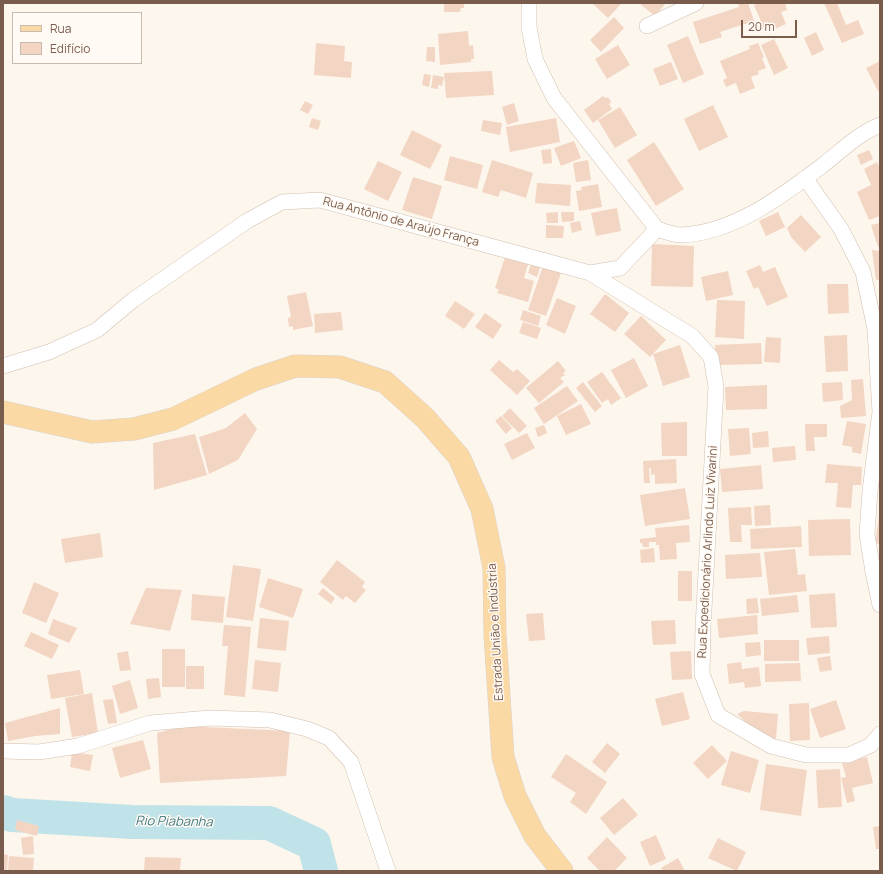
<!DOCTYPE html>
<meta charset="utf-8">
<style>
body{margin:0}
#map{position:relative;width:883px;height:874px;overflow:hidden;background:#fdf6ec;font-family:Manrope,sans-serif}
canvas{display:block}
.frame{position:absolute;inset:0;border:4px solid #7a5c4d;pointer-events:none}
.legend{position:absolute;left:12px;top:12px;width:130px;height:52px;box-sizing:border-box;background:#fffaf3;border:1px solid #cabbb1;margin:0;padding:5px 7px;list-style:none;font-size:12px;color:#7a5c4d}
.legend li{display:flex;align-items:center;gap:8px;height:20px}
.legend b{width:20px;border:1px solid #cabbb1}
.scale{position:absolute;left:741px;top:20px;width:56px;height:18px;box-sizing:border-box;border:2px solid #7a5c4d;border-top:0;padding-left:5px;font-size:12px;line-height:14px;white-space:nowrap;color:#7a5c4d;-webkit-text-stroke:3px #fffaf3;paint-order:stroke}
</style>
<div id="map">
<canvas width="883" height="874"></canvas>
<div class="frame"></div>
<ul class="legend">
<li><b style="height:5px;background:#fbd9a5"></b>Rua</li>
<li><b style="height:11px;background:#f3d5c3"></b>Edifício</li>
</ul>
<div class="scale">20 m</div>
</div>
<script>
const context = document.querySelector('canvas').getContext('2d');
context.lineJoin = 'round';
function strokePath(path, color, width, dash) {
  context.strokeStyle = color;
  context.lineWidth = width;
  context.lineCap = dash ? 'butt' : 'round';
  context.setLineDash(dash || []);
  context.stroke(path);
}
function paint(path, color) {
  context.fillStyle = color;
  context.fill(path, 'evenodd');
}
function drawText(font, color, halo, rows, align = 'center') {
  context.font = font + ' Manrope,sans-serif';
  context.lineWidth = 3;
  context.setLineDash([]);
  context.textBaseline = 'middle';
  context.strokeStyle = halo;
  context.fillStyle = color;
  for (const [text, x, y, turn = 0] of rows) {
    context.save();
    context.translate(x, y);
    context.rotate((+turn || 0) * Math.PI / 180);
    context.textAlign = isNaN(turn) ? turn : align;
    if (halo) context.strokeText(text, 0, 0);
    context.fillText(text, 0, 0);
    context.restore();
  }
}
const river = new Path2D(`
 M 3,812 L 12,815 L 132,822 L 269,823 L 314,844 L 321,871`);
const building = new Path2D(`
 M 444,3 L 464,3 L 464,8 L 461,8 L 460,12 L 444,12 Z
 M 594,3 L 622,3 L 608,18 L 593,4 Z
 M 639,3 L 666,3 L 655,16 Z
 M 738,3 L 748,3 L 754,21 L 720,32 L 722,37 L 700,44 L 693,22 L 739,7 Z
 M 759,3 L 785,3 L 787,10 L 781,12 L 786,24 L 766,33 L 754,5 Z
 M 824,3 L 837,3 L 846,25 L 858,20 L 864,34 L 842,43 Z
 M 614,17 L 624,28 L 601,52 L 590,40 Z
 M 468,31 L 469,46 L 473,45 L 474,59 L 471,59 L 471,62 L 440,65 L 438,34 Z
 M 816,32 L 824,50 L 812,56 L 804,38 Z
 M 688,36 L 704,74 L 683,83 L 667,45 Z
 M 774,39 L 788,68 L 774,75 L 761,45 Z
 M 316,43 L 345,46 L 344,61 L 352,62 L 351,78 L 314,75 Z
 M 758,43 L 764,57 L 762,58 L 766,68 L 758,71 L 759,74 L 751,77 L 755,88 L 740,94 L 736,83 L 726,87 L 723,80 L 727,78 L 720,61 L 750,49 L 749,46 Z
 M 618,45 L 630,65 L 607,79 L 595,59 Z
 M 427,47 L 435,47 L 435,62 L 426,61 Z
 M 880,61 L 880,90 L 878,91 L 866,68 Z
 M 671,62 L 678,79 L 660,86 L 653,69 Z
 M 492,71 L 494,95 L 446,98 L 444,73 Z
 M 424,74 L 431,75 L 429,87 L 422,85 Z
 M 433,75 L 444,77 L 442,86 L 438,85 L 438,89 L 431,88 Z
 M 603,96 L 605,98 L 608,97 L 611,102 L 609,104 L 612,109 L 593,123 L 584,110 Z
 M 305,101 L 313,105 L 308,114 L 300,110 Z
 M 514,103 L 519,121 L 507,125 L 502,107 Z
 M 713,105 L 728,137 L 699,151 L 684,119 Z
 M 620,107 L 637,135 L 615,148 L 598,120 Z
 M 312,118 L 321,121 L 318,130 L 309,127 Z
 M 556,118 L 560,142 L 510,152 L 506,127 Z
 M 483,120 L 502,123 L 500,135 L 481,131 Z
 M 412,130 L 442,145 L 430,169 L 400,155 Z
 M 574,141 L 581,158 L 561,166 L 554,148 Z
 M 654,142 L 684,189 L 656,206 L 627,160 Z
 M 551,149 L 552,163 L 543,164 L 541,150 Z
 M 869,150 L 873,159 L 861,165 L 857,155 Z
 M 450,156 L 483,165 L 477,189 L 444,180 Z
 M 492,160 L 533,173 L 526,198 L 501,190 L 498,197 L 482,192 Z
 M 588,160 L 591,180 L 576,182 L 573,163 Z
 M 378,161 L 402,172 L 388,201 L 364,189 Z
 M 877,162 L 880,168 L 880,216 L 869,220 L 857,192 L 871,185 L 864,169 Z
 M 413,177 L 442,186 L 432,219 L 402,210 Z
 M 537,183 L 571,185 L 570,206 L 535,203 Z
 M 598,184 L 602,207 L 579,211 L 576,191 L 582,190 L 581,187 Z
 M 617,208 L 621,231 L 596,236 L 591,213 Z
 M 558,212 L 558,223 L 547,223 L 546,213 Z
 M 561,212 L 574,212 L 574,221 L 562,222 Z
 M 778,212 L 785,227 L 766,236 L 759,221 Z
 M 801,215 L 821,237 L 805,252 L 791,237 L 787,228 Z
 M 580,221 L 582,230 L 572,233 L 570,223 Z
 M 880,223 L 880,246 L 878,247 L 871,225 Z
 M 546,225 L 564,226 L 563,238 L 546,238 Z
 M 652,244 L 694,246 L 693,287 L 651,286 Z
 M 872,250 L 880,251 L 880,280 L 876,280 Z
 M 505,257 L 528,264 L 524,278 L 534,281 L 528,302 L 497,293 L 499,290 L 495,288 Z
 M 531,264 L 540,267 L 537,277 L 528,273 Z
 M 760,265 L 763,272 L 775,267 L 788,297 L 767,306 L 758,287 L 754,289 L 746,271 Z
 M 543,266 L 561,273 L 546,316 L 528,310 Z
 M 728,271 L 733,295 L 706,301 L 701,277 Z
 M 827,284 L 848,284 L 849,313 L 828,314 Z
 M 306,292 L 313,326 L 293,330 L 293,326 L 289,327 L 288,318 L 291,317 L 287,296 Z
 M 605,294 L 629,313 L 615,332 L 590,314 Z
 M 557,298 L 576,306 L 565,334 L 546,325 Z
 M 717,300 L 745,301 L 744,339 L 715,337 Z
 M 455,301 L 475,314 L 464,329 L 445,316 Z
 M 523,310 L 541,316 L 538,326 L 520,320 Z
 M 341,312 L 343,330 L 315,333 L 314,314 Z
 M 485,313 L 502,325 L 493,339 L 475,327 Z
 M 641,316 L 666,340 L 650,357 L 624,334 Z
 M 523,322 L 541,328 L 537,339 L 519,333 Z
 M 847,335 L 848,371 L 826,372 L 824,336 Z
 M 766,337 L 781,338 L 780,363 L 764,362 Z
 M 761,343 L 762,364 L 716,365 L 715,345 Z
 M 680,345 L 690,377 L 663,386 L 653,354 Z
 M 634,358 L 648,386 L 626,398 L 611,370 Z
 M 499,360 L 513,372 L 517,369 L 530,381 L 517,395 L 490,370 Z
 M 558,361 L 566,371 L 563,373 L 565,375 L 560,378 L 564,382 L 539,403 L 526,388 Z
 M 602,372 L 621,398 L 611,405 L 608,399 L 602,403 L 587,382 Z
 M 863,379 L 866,416 L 841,418 L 840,406 L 852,400 L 851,380 Z
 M 583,382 L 602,406 L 595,412 L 576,388 Z
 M 842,382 L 843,400 L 823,402 L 822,383 Z
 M 767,385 L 767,409 L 726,410 L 725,387 Z
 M 567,386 L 578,401 L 544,424 L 534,408 Z
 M 581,404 L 591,424 L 566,435 L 557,416 Z
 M 510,408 L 527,426 L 519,433 L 502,416 Z
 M 245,413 L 257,429 L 238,460 L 209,474 L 199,437 L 226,428 Z
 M 501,416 L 512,428 L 506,434 L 495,421 Z
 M 847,421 L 866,424 L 861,454 L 852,452 L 852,447 L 842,445 Z
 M 687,422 L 687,456 L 662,456 L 661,423 Z
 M 805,424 L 827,424 L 827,437 L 814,437 L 815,451 L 806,451 Z
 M 544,425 L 547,433 L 538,437 L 535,428 Z
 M 749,428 L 751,454 L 730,456 L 728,429 Z
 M 768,431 L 769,447 L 753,448 L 752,433 Z
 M 527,433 L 535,448 L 512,460 L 504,444 Z
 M 195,434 L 207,475 L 154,490 L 153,443 Z
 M 795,446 L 796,460 L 773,462 L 772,448 Z
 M 676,459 L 677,483 L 655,484 L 655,474 L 651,475 L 651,468 L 649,468 L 650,483 L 644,483 L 643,461 Z
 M 827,464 L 862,467 L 861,485 L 853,485 L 851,508 L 836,507 L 838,483 L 825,483 Z
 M 761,465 L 763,489 L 722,492 L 720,469 Z
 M 685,488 L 690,519 L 645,526 L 640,495 Z
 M 770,505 L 771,525 L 755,526 L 754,506 Z
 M 751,507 L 752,525 L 741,525 L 742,542 L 730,542 L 728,508 Z
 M 879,515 L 880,515 L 880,544 L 875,543 Z
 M 850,519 L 851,555 L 809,556 L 808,520 Z
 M 689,525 L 690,542 L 676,543 L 677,559 L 660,560 L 659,545 L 656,545 L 656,542 L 649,542 L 649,547 L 643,547 L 642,543 L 640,543 L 640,539 L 656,537 L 655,528 Z
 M 801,526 L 802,547 L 751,549 L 750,529 Z
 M 100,533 L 103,557 L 65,563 L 61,539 Z
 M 654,548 L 655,562 L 641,563 L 640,550 Z
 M 795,549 L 798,575 L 805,574 L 807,591 L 769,595 L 764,552 Z
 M 760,553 L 762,577 L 726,579 L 725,555 Z
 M 337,560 L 365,582 L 362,587 L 366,590 L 355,603 L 346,596 L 343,600 L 320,582 Z
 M 233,565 L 261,569 L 253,621 L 226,617 Z
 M 678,571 L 692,571 L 692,601 L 678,601 Z
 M 268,578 L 303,589 L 293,618 L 259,607 Z
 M 34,582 L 59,593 L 46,623 L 22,613 Z
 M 146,588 L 182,590 L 170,631 L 130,624 Z
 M 323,588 L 335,598 L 331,604 L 318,594 Z
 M 835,593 L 837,627 L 811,628 L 809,595 Z
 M 192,594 L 225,597 L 223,623 L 191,620 Z
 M 797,595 L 799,612 L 762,616 L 760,599 Z
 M 757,598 L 759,613 L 747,614 L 746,599 Z
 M 543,613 L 545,640 L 529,641 L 526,614 Z
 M 757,615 L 758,634 L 719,638 L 717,619 Z
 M 260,618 L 289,621 L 286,651 L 257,648 Z
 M 53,619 L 77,628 L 69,643 L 48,634 Z
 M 675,620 L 676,644 L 653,645 L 651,621 Z
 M 224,625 L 251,627 L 245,697 L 224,695 L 228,646 L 222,646 Z
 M 31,632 L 59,645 L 52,659 L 24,646 Z
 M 829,636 L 830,653 L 808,655 L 806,638 Z
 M 764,640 L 799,640 L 799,661 L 764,661 Z
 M 760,642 L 761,655 L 746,657 L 745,643 Z
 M 162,649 L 185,649 L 185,687 L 162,687 Z
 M 128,651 L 131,670 L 120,671 L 117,653 Z
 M 691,651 L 692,679 L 672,680 L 670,652 Z
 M 830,656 L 832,670 L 820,672 L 817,658 Z
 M 255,660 L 281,663 L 278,692 L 252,689 Z
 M 741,662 L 742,669 L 759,667 L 761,686 L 745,688 L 744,682 L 729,684 L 727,664 Z
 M 800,663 L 801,681 L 765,682 L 765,664 Z
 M 186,666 L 204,666 L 204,689 L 186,689 Z
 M 80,670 L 84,694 L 51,699 L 47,675 Z
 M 159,678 L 161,697 L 148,699 L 146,679 Z
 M 130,680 L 138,708 L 120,714 L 112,686 Z
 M 683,692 L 690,719 L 662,726 L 655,699 Z
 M 92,693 L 98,733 L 72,737 L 65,698 Z
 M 113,699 L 117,723 L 108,724 L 103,700 Z
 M 836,700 L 846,729 L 820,738 L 810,709 Z
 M 809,703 L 810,740 L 790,741 L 789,704 Z
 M 60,708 L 60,734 L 35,736 L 8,741 L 5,723 Z
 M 744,711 L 778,714 L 776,739 L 769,738 L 752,728 L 737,714 Z
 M 183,726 L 290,731 L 286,776 L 160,783 L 157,733 Z
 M 143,740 L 151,769 L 120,778 L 112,748 Z
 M 607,743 L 620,754 L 605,773 L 592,762 Z
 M 712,745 L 727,761 L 708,779 L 693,763 Z
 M 731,751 L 759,760 L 750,793 L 721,785 Z
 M 72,752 L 93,755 L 90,771 L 70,767 Z
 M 566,754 L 607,782 L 586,814 L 570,802 L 576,793 L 551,777 Z
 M 867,757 L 873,783 L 852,788 L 855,801 L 847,803 L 841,778 L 846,777 L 842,763 Z
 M 766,764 L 807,770 L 801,816 L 760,810 Z
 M 840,769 L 842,807 L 818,808 L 816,770 Z
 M 623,798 L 638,815 L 614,835 L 600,818 Z
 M 17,820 L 39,826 L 37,836 L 15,830 Z
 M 880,826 L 880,849 L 876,849 L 873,827 Z
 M 656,835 L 666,859 L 650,866 L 640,842 Z
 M 33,836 L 34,854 L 23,855 L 21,838 Z
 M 607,837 L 627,858 L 614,871 L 600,871 L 587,858 Z
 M 718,838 L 746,852 L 737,871 L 708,858 Z
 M 3,854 L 8,855 L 7,871 L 3,871 Z
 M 9,856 L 34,858 L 33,871 L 8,871 Z
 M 145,857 L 181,858 L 180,871 L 144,871 Z
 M 678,858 L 685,871 L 663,871 L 661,868 Z`);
const minor = new Path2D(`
 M 529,3 L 529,27 L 535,59 L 554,98 L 657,229 C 664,231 674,235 681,235 C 734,233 782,196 823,165 C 842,150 858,134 880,125
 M 647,26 L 696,3
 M 805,178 L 841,229 L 863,272 L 875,329 L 880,412 L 870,491 L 867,534 L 873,572 L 880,605
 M 590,273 L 692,336 L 711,357 L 716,387 L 703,628 L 702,674 L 718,715 L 771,746 L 806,755 L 849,755 L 871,745 L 880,734
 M 3,366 L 49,352 L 97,330 L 133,300 L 247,221 L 282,202 L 320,200 L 590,273 L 620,268 L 657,229
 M 3,751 L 39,752 L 78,746 L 150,723 L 210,718 L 270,720 L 307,729 L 329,738 L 351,762 L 388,871`);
const primary = new Path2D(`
 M 3,412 L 92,432 L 134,429 L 173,419 L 256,379 L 295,366 L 340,367 L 385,382 L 425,418 L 459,457 L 482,509 L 494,568 L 495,635 L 503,757 L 515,796 L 535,836 L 562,871`);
const streetNames = [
 ["Rua Antônio de Araújo França",401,222,15],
 ["Rua Expedicionário Arlindo Luiz Vivarini",708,552,-87],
 ["Estrada União e Indústria",496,632,-93]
];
const waterNames = [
 ["Rio Piabanha",174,822,1]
];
strokePath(river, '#bfe3e8', 34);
paint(building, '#f3d5c3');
strokePath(minor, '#d1beb0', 16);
strokePath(primary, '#dad1cd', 23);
strokePath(minor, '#fff', 15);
strokePath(primary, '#fbd9a5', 22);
drawText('12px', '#7a5c4d', '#fffaf3', streetNames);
drawText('italic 13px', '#437c86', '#fffaf3', waterNames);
</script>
